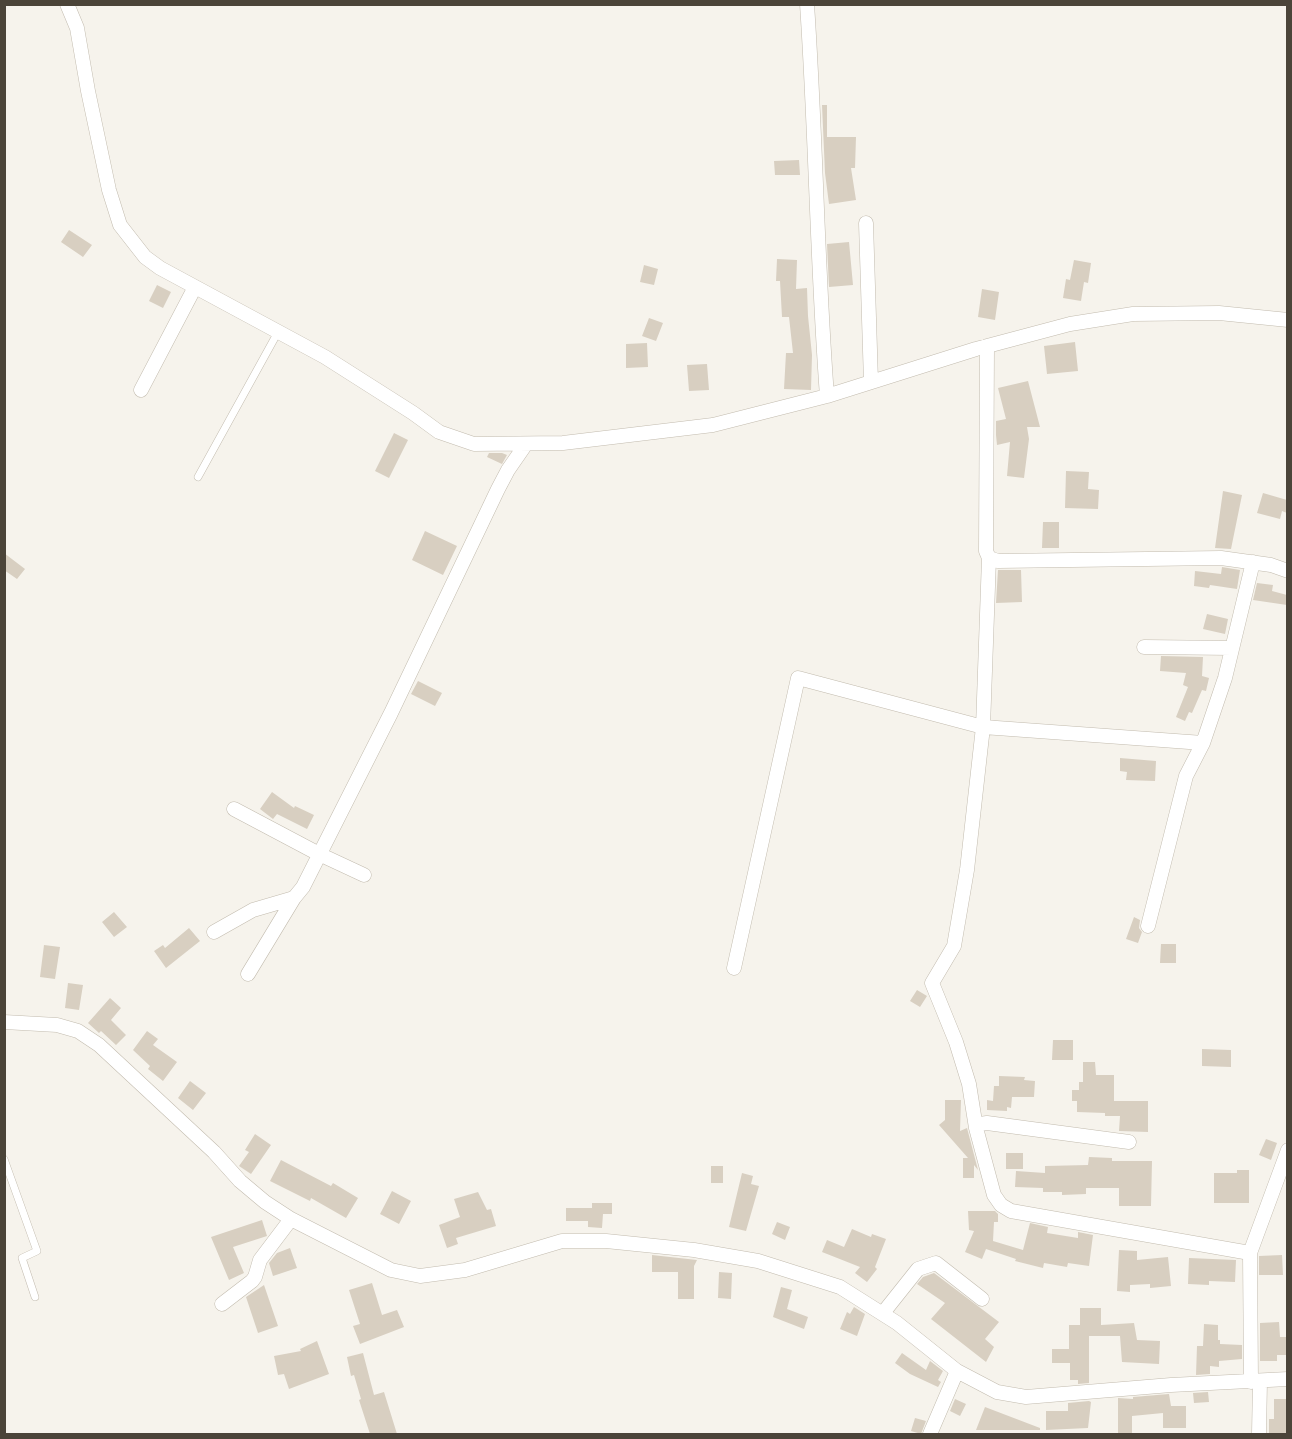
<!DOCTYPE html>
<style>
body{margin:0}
#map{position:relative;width:1292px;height:1439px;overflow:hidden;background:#f6f3ec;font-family:Roboto,sans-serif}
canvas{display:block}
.frame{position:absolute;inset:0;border:6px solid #4b4439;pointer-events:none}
</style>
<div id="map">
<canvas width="1292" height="1439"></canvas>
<div class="frame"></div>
</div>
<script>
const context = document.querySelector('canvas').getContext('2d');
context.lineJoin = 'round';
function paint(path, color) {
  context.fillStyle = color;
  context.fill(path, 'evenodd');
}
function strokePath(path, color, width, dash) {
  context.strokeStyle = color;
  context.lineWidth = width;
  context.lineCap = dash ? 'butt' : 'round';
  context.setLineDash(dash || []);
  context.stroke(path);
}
const building = new Path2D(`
 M 822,105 L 827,105 L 827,137 L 856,137 L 855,168 L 851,168 L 856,200 L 829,204 L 825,173 Z
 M 799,160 L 800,175 L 775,175 L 774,161 Z
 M 69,230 L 92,245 L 83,257 L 61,242 Z
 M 849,242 L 853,285 L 829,287 L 827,244 Z
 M 777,259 L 797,260 L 796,289 L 807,288 L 808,316 L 812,355 L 811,390 L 784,389 L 786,353 L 793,353 L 789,317 L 782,317 L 780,281 L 776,281 Z
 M 1074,260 L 1091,263 L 1088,283 L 1084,282 L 1081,301 L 1063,298 L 1066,279 L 1070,280 Z
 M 644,265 L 658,269 L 654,285 L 640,282 Z
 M 157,285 L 171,292 L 163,308 L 149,301 Z
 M 982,289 L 999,292 L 995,320 L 978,317 Z
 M 649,318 L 663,323 L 656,341 L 642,336 Z
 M 1075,342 L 1078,371 L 1047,374 L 1044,346 Z
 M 647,343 L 648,367 L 626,368 L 626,344 Z
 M 707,364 L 709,390 L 689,391 L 687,365 Z
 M 1028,381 L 1040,427 L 1027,427 L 1029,439 L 1024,478 L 1007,476 L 1010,442 L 997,445 L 996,435 L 996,421 L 1006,419 L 998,388 Z
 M 394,433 L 408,440 L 389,478 L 375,471 Z
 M 489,453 L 502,453 L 507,455 L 502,464 L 487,457 Z
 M 1066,471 L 1089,472 L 1088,489 L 1099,490 L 1098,509 L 1065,508 Z
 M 1223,491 L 1242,495 L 1231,549 L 1215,548 Z
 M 1263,493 L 1287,500 L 1287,513 L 1282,511 L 1280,519 L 1257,513 Z
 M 1043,522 L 1059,522 L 1059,548 L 1042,548 Z
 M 425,531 L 457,546 L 443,575 L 412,560 Z
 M 4,553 L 25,569 L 17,579 L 4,570 Z
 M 1222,567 L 1240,570 L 1237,589 L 1210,585 L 1209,588 L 1194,586 L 1195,571 L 1221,574 Z
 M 998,570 L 1021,570 L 1022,602 L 996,603 Z
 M 1257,583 L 1273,585 L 1272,591 L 1287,595 L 1287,605 L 1253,600 Z
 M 1207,614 L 1228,619 L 1225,634 L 1203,629 Z
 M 1161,656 L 1203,657 L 1202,676 L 1209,678 L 1206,691 L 1202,690 L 1192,713 L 1189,712 L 1185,721 L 1176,717 L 1188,687 L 1183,685 L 1186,673 L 1160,671 Z
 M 418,681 L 442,693 L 435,706 L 411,694 Z
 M 1120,758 L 1156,761 L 1155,781 L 1126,780 L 1127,772 L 1120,771 Z
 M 272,792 L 294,808 L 295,806 L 314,815 L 307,829 L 277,814 L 273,819 L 260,809 Z
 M 114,912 L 127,927 L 114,937 L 102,922 Z
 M 1134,917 L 1140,920 L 1139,928 L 1142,932 L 1138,943 L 1126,939 Z
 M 189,928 L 200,941 L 166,968 L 154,951 L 163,945 L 165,948 Z
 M 1161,944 L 1176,944 L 1176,963 L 1160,963 Z
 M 44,945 L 60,947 L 55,979 L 40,977 Z
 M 68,983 L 83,985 L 79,1010 L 65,1008 Z
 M 917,990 L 927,996 L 920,1007 L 910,1001 Z
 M 110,998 L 121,1008 L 111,1020 L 126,1035 L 116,1045 L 101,1031 L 99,1033 L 88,1023 Z
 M 147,1031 L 158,1039 L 153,1045 L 177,1062 L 163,1081 L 148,1069 L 150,1066 L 133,1050 Z
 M 1053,1040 L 1073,1040 L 1073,1060 L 1052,1060 Z
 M 1202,1049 L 1231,1050 L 1231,1067 L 1202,1066 Z
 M 1083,1062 L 1095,1062 L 1096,1075 L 1114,1075 L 1114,1101 L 1148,1101 L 1148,1132 L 1119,1131 L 1120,1116 L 1105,1116 L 1105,1113 L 1077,1112 L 1077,1101 L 1072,1101 L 1072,1090 L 1079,1090 L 1079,1082 L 1083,1082 Z
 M 999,1076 L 1025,1077 L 1024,1080 L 1035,1081 L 1034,1097 L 1012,1097 L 1011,1108 L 1007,1107 L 1007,1111 L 987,1110 L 987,1100 L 993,1101 L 994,1086 L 999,1086 Z
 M 190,1081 L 206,1093 L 193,1110 L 178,1098 Z
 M 945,1100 L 961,1100 L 960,1131 L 967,1128 L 978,1170 L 974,1165 L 974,1178 L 963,1178 L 963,1158 L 968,1158 L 939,1125 L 945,1120 Z
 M 255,1134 L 271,1145 L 251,1174 L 239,1166 L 249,1152 L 245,1150 Z
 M 1266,1139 L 1277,1143 L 1271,1160 L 1259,1155 Z
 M 1006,1153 L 1023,1153 L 1023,1169 L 1006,1169 Z
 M 1089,1157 L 1112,1158 L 1112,1161 L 1152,1161 L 1151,1206 L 1119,1206 L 1119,1188 L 1086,1188 L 1086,1194 L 1062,1195 L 1062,1192 L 1043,1192 L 1043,1188 L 1015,1187 L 1016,1171 L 1045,1173 L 1045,1166 L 1088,1165 Z
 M 281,1160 L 331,1186 L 333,1183 L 358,1198 L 346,1218 L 311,1198 L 310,1201 L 270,1181 Z
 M 711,1166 L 723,1166 L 723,1183 L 711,1183 Z
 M 1237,1170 L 1249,1170 L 1249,1203 L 1214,1203 L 1214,1173 L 1237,1173 Z
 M 742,1173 L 753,1176 L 751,1184 L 759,1186 L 746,1231 L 729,1227 Z
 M 392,1191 L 411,1201 L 399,1224 L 380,1214 Z
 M 478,1192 L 487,1210 L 491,1209 L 496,1226 L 456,1238 L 458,1244 L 447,1248 L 439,1225 L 460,1217 L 454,1199 Z
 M 592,1203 L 612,1203 L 612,1214 L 603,1214 L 602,1228 L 588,1227 L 588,1221 L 566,1221 L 566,1208 L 592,1208 Z
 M 968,1211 L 995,1211 L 998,1214 L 998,1222 L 994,1222 L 993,1241 L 1023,1250 L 1030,1223 L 1048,1227 L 1047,1233 L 1078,1238 L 1078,1232 L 1093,1235 L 1089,1266 L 1068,1263 L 1067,1267 L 1044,1263 L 1043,1268 L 1015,1261 L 1016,1259 L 986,1249 L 982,1259 L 965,1252 L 974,1231 L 969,1230 Z
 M 262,1220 L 267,1236 L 233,1247 L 244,1273 L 229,1280 L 211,1237 Z
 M 777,1222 L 790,1227 L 785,1240 L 772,1234 Z
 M 852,1229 L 871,1237 L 872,1234 L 886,1239 L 875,1267 L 877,1269 L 867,1282 L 855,1273 L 860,1267 L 822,1252 L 827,1240 L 844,1247 Z
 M 290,1248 L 297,1268 L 273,1276 L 269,1263 L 277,1253 Z
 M 1119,1250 L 1137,1251 L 1137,1260 L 1168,1257 L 1171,1286 L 1150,1288 L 1150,1284 L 1130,1285 L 1130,1292 L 1117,1291 Z
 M 652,1255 L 697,1260 L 694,1266 L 694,1299 L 678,1299 L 678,1272 L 652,1272 Z
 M 1282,1255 L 1283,1275 L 1259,1275 L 1259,1256 Z
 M 1189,1258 L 1236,1260 L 1235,1282 L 1209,1281 L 1209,1285 L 1188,1284 Z
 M 719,1272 L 732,1273 L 731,1299 L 718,1298 Z
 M 934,1273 L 999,1322 L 985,1339 L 994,1347 L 986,1362 L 931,1319 L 945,1303 L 917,1284 L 923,1277 Z
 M 372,1283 L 382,1315 L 397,1310 L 404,1327 L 360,1344 L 353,1326 L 360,1324 L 349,1290 Z
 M 264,1285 L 278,1326 L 258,1333 L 246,1297 Z
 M 781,1287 L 792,1290 L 787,1309 L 808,1317 L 804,1329 L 773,1317 Z
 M 854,1307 L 865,1314 L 857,1336 L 840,1329 L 847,1312 L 850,1314 Z
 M 1080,1308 L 1101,1308 L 1101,1325 L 1134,1323 L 1137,1340 L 1160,1341 L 1159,1364 L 1122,1362 L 1120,1336 L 1089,1336 L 1089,1383 L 1078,1384 L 1078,1380 L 1070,1380 L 1070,1363 L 1052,1363 L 1052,1349 L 1069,1349 L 1069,1325 L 1080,1325 Z
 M 1279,1322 L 1280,1337 L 1287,1337 L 1287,1355 L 1277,1355 L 1277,1361 L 1260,1361 L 1260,1323 Z
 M 1204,1324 L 1218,1325 L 1218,1340 L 1220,1340 L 1220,1344 L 1242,1345 L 1242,1359 L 1219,1361 L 1219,1367 L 1210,1366 L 1210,1374 L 1196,1375 L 1197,1346 L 1203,1346 Z
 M 317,1341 L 329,1374 L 289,1389 L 284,1374 L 278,1375 L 274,1356 L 301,1351 L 300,1349 Z
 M 363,1353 L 374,1395 L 384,1392 L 397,1434 L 370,1434 L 359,1400 L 361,1399 L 354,1375 L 351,1376 L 347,1357 Z
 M 902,1353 L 926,1370 L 930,1361 L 943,1371 L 938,1380 L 941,1382 L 938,1387 L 910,1374 L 895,1363 Z
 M 1208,1392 L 1209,1402 L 1194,1403 L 1193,1393 Z
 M 1169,1394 L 1171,1406 L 1186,1406 L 1186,1428 L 1163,1428 L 1163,1413 L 1132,1416 L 1132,1434 L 1118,1434 L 1118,1398 L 1133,1399 L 1133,1397 Z
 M 955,1399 L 966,1404 L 960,1416 L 950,1411 Z
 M 1274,1399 L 1287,1399 L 1287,1434 L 1269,1434 L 1269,1419 L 1274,1419 Z
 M 1089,1401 L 1091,1402 L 1088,1428 L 1046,1430 L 1046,1411 L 1068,1411 L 1068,1403 Z
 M 985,1407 L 1040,1428 L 1040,1430 L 976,1430 Z
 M 915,1418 L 926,1421 L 921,1434 L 911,1431 Z`);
const service = new Path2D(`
 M 198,477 L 278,332
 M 4,1159 L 37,1251 L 22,1258 L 35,1297`);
const minor = new Path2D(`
 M 67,4 L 77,28 L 88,91 L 109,190 L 120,225 L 145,257 L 160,268 L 325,357 L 413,413 L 439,432 L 474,444 L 563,443 L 713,425 L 827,396 L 976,349 L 1070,324 L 1133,314 L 1219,313 L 1288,320
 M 807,4 C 816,135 817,266 827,396
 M 866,223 L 871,382
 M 141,390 L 195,287
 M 989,558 L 998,561 L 1221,558 L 1271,565 L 1288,571
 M 1144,647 L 1232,648
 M 234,809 L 319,854 L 364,875
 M 1148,926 L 1186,776 L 1203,743 L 1225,678 L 1253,562
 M 214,932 L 253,910 L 294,898 L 303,887 L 391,713 L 498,489 L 508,470 L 526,444
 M 734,968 L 798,678 L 983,727 L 989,558 L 986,551 L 987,346
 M 248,974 L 294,898
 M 4,1022 L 57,1025 L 78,1031 L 99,1045 L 214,1152 L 240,1181 L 265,1202 L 291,1219 L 391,1270 L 420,1276 L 465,1270 L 562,1241 L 606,1241 L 694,1250 L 758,1261 L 840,1287 L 897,1323 L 957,1371 L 997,1392 L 1026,1397 L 1171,1385 L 1288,1379
 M 976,1128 L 969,1084 L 956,1042 L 932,983 L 954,946 L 967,870 L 983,727 L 1203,743
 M 1129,1142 L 987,1123 L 980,1124 L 976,1128 L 994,1195 L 1001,1205 L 1011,1211 L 1250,1253
 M 222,1304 L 252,1281 L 255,1277 L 260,1260 L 291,1219
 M 883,1313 L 918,1269 L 936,1263 L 982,1299
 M 1251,1382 L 1250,1253 L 1288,1150
 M 930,1434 L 957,1371
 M 1259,1434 L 1260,1381`);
paint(building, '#d8cfc1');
strokePath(service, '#c2bbae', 8);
strokePath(minor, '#c2bbae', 15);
strokePath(service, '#fff', 7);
strokePath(minor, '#fff', 14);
</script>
